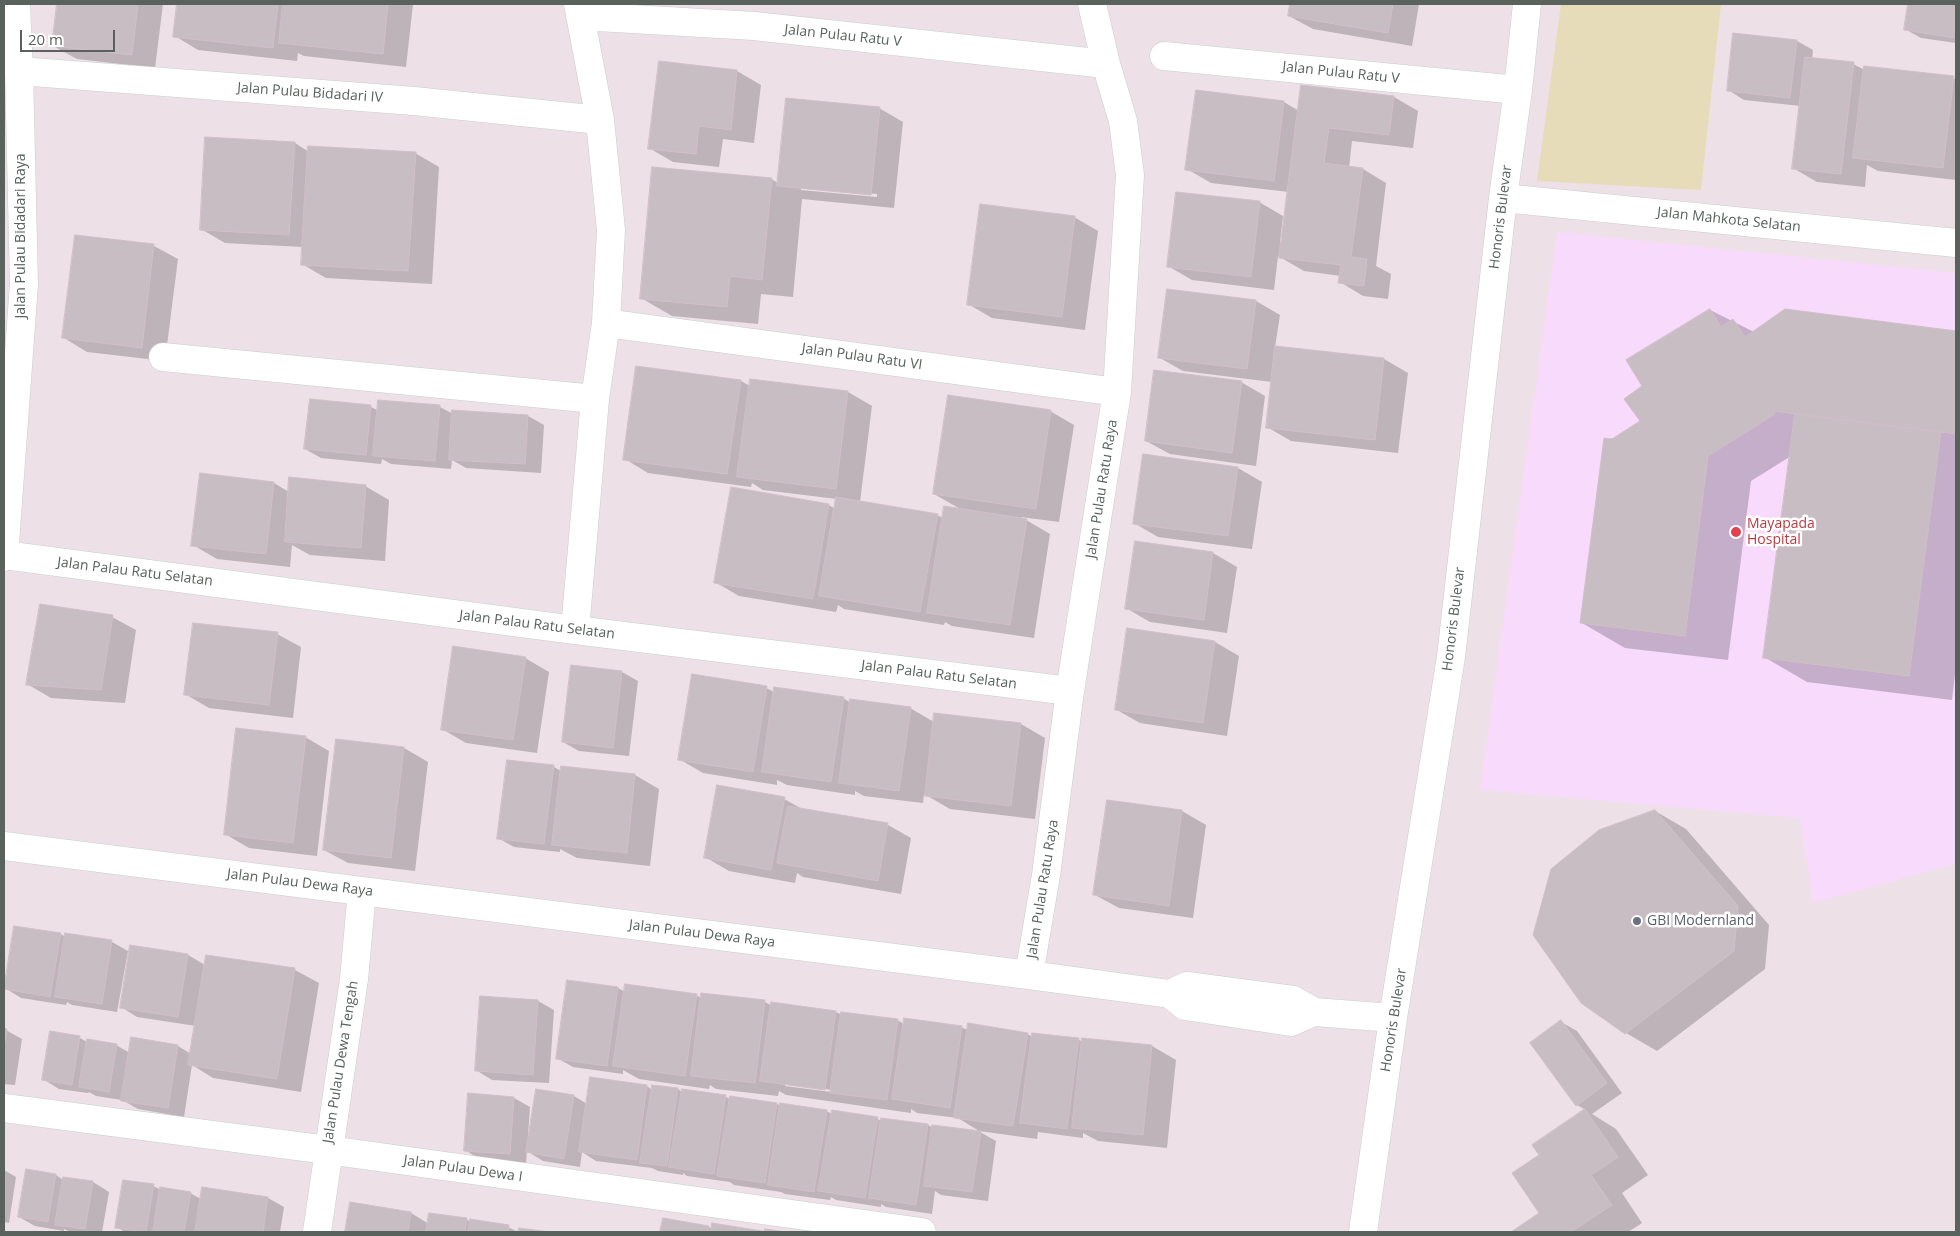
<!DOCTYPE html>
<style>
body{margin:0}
#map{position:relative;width:1960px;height:1236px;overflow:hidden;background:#ede0e6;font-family:"Open Sans",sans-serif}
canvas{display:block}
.frame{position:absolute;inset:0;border:5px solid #59625c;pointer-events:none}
.scale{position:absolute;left:20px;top:30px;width:95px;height:22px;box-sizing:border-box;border:2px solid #59625c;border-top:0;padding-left:6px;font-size:15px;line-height:18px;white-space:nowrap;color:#59625c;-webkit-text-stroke:4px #fff;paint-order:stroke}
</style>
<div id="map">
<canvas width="1960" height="1236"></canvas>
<div class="frame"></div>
<div class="scale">20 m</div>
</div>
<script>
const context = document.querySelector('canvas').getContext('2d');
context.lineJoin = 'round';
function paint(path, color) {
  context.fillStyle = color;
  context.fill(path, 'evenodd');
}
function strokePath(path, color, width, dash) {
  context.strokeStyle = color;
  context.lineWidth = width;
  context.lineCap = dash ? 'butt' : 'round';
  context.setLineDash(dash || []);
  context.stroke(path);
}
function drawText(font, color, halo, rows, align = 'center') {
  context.font = font + ' "Open Sans",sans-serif';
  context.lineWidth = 5;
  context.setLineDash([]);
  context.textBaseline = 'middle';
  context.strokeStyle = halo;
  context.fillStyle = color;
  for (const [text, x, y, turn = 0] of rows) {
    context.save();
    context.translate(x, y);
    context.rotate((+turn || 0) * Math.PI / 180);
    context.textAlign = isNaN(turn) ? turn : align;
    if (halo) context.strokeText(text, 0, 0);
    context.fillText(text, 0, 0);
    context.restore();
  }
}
const medical = new Path2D(`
 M 1557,232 L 1956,273 L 1956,864 L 1813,903 L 1800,818 L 1480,790 Z`);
const green = new Path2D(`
 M 1561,4 L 1721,4 L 1701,190 L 1537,181 Z`);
const shadow = new Path2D(`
 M 58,4 L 163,4 L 155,68 L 77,59 L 53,46 Z
 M 178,4 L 413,4 L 406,67 L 304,56 L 298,53 L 297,61 L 198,50 L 175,36 Z
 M 1291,4 L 1419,4 L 1412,46 L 1313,29 L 1289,16 Z
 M 1909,4 L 1956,4 L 1956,43 L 1921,38 L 1905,29 Z
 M 1734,34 L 1797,41 L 1813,50 L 1812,59 L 1853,64 L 1865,70 L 1956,79 L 1956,180 L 1878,171 L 1867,165 L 1865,187 L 1817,182 L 1793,168 L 1801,106 L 1744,100 L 1728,90 Z
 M 660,63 L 737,71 L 761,85 L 754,143 L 723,139 L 719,167 L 673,162 L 649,148 Z
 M 1197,92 L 1284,102 L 1299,111 L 1394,97 L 1418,111 L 1413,148 L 1352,141 L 1349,168 L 1363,169 L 1386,183 L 1376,266 L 1391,274 L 1388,299 L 1363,296 L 1340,282 L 1341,276 L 1304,271 L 1278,256 L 1274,290 L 1192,280 L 1168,266 L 1259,202 L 1283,216 L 1280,242 L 1282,242 L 1289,192 L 1211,183 L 1187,169 Z
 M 879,108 L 903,122 L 894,208 L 802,199 L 793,297 L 761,294 L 758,324 L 672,316 L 641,298 L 771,179 L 778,183 ZM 801,187 L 877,194 L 877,197 L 801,190 Z
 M 295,143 L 309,152 L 415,153 L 439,167 L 432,284 L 326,278 L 302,264 L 303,247 L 225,243 L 201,229 Z
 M 1074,217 L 1098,231 L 1085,330 L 992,318 L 968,304 Z
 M 154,246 L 178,259 L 165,361 L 87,352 L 64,338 Z
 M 1256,301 L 1280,315 L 1275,347 L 1384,359 L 1408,373 L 1398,453 L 1291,441 L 1267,427 L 1272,382 L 1183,371 L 1160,358 Z
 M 1710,310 L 1754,332 L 1785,310 L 1956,333 L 1956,666 L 1952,700 L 1807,682 L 1764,657 L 1791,456 L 1751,481 L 1728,660 L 1625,648 L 1582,623 L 1612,441 L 1642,422 L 1644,387 Z
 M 741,381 L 750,386 L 751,381 L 848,392 L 872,406 L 860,502 L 937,515 L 943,518 L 962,510 L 934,494 L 1050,411 L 1074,425 L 1059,522 L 1021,517 L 1050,534 L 1034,638 L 952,626 L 945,622 L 944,625 L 844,609 L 838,605 L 836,612 L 739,596 L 715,582 L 829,505 L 835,509 L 837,499 L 763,490 L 752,483 L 751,487 L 648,473 L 625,459 Z
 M 1241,382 L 1265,396 L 1256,466 L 1170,454 L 1146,441 Z
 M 311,400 L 371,407 L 379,411 L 440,407 L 453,414 L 454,411 L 528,416 L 544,425 L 541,473 L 466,468 L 452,460 L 451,469 L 391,464 L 382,459 L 381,464 L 321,458 L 305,449 Z
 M 1238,468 L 1262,482 L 1252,549 L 1158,537 L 1134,523 Z
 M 201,474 L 274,483 L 289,492 L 365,486 L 389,500 L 385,561 L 310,555 L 292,545 L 290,567 L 217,559 L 193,545 Z
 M 1136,542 L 1213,553 L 1237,567 L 1227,633 L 1150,622 L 1126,608 Z
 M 112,617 L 136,630 L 125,703 L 51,698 L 27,684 Z
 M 277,634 L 301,647 L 293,718 L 209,708 L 185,694 Z
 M 1215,642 L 1239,656 L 1227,736 L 1140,723 L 1117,710 Z
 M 525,658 L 549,672 L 537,753 L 466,743 L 442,729 Z
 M 622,672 L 638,681 L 629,756 L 579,751 L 563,742 Z
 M 766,688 L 774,692 L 843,698 L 851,703 L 910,708 L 934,722 L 1021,724 L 1045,738 L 1035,819 L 950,809 L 924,794 L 923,803 L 864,796 L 855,791 L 855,795 L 787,785 L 777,780 L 777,785 L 703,773 L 679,759 Z
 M 305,737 L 329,751 L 317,856 L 249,848 L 225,834 Z
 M 404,748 L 428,762 L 415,871 L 348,863 L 324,850 Z
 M 554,767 L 561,771 L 562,767 L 635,775 L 659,789 L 650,866 L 577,858 L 560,849 L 560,852 L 514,847 L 498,838 Z
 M 784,799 L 804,810 L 888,825 L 911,838 L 901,894 L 803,877 L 797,873 L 795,883 L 729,871 L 705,857 Z
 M 1182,811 L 1206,825 L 1193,918 L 1119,908 L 1095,895 Z
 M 1655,811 L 1686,829 L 1769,925 L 1765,969 L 1657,1051 L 1626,1033 Z
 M 60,934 L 66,937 L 112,942 L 128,951 L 117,1012 L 72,1005 L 67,1002 L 66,1005 L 21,998 L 5,988 Z
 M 188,955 L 205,965 L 207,956 L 295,970 L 319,983 L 301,1092 L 213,1078 L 192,1065 L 184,1117 L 138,1109 L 122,1100 L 96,1096 L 89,1092 L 88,1093 L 59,1089 L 43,1079 L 80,1038 L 87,1042 L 116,1045 L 130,1053 L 178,1046 L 191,1054 L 196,1026 L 137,1017 L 121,1007 Z
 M 618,988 L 625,992 L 697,996 L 702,998 L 765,1002 L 772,1006 L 772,1003 L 836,1012 L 842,1015 L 897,1020 L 904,1024 L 961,1027 L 969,1031 L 1027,1034 L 1033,1037 L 1079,1040 L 1083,1042 L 1083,1040 L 1152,1046 L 1176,1060 L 1167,1148 L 1098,1141 L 1083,1133 L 1083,1138 L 1038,1132 L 1037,1139 L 979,1131 L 958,1118 L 917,1113 L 911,1109 L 911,1113 L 786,1095 L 779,1091 L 778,1096 L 716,1089 L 710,1085 L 709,1089 L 639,1079 L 623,1070 L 623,1074 L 573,1067 L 557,1058 ZM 785,1083 L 832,1090 L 831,1092 L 785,1086 Z
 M 481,998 L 538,1001 L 554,1010 L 549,1083 L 492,1080 L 476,1070 Z
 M 1561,1022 L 1577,1031 L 1622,1093 L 1592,1114 L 1616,1129 L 1648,1175 L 1622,1193 L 1642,1223 L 1628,1232 L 1513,1232 L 1541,1213 L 1541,1156 L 1534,1145 L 1586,1110 L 1577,1105 Z
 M 4,1029 L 22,1039 L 15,1085 L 4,1084 Z
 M 591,1079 L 647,1086 L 652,1090 L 653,1086 L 678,1089 L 682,1092 L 726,1097 L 730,1099 L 731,1097 L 777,1104 L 781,1106 L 826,1111 L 832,1114 L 877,1119 L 882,1121 L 928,1125 L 933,1128 L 980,1132 L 996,1141 L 988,1201 L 941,1195 L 935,1191 L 932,1214 L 886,1207 L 881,1204 L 881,1207 L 836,1200 L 831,1197 L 830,1200 L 785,1194 L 781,1192 L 734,1185 L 730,1182 L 687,1176 L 683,1173 L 683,1175 L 658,1171 L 652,1168 L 596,1161 L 582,1152 L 580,1167 L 543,1161 L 527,1151 L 526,1163 L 481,1160 L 465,1150 L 514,1098 L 530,1107 L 528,1136 L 530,1137 L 574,1096 L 587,1104 Z
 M 4,1170 L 16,1177 L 9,1223 L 4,1222 Z
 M 27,1171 L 56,1175 L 63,1180 L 64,1178 L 93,1182 L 109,1192 L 102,1232 L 71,1232 L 64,1229 L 64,1231 L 35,1226 L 19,1217 Z
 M 153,1186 L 161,1190 L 190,1193 L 201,1199 L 203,1188 L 268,1198 L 284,1207 L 280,1232 L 125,1232 L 117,1227 Z
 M 351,1204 L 411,1213 L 429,1224 L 430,1214 L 467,1220 L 471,1222 L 508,1227 L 518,1232 L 346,1232 Z
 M 664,1220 L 708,1227 L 713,1229 L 763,1232 L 662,1232 Z`);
const building = new Path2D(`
 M 57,4 L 138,4 L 132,55 L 52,46 Z
 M 177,4 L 278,4 L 273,48 L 173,37 Z
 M 283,4 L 388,4 L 383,54 L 279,43 Z
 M 1290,4 L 1393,4 L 1388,33 L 1288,16 Z
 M 1908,4 L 1956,4 L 1956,38 L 1904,30 Z
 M 1733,33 L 1797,40 L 1790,98 L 1727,91 Z
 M 1805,57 L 1854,62 L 1841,174 L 1792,169 Z
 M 659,61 L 737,70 L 731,130 L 699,126 L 696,154 L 648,149 Z
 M 1864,66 L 1954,76 L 1943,168 L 1853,158 Z
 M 1301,85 L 1394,96 L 1389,135 L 1329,128 L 1324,163 L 1363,168 L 1351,257 L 1367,259 L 1364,286 L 1338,283 L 1341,265 L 1279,258 Z
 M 1196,90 L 1284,101 L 1274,181 L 1185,170 Z
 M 786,98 L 880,107 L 871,195 L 777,186 Z
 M 205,137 L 295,142 L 289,235 L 200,230 Z
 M 308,146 L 416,152 L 408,271 L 301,265 Z
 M 652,167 L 772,178 L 762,280 L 730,276 L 727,307 L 640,299 Z
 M 1176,192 L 1260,201 L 1251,277 L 1167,267 Z
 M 980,204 L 1075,216 L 1062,317 L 967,305 Z
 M 75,235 L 154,244 L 142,348 L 62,338 Z
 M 1167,289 L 1256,300 L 1247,369 L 1158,358 Z
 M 1710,309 L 1721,327 L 1733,319 L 1745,337 L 1785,309 L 1956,331 L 1956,434 L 1773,411 L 1775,414 L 1708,456 L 1685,636 L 1580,623 L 1604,438 L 1612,439 L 1640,421 L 1624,399 L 1642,386 L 1626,360 Z
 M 1275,346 L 1384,358 L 1375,440 L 1266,428 Z
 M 636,366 L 741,380 L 727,474 L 623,460 Z
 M 1154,370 L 1242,381 L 1232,453 L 1145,441 Z
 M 750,379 L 848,391 L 836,489 L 737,477 Z
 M 948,395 L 1051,410 L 1036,509 L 933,494 Z
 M 310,399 L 371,405 L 366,455 L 304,449 Z
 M 378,400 L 440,405 L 435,461 L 373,456 Z
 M 452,410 L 528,415 L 525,464 L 449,460 Z
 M 1795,414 L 1941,432 L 1909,676 L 1763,658 Z
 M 1143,454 L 1238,467 L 1228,536 L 1133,524 Z
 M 200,473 L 274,482 L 266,554 L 191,546 Z
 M 289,477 L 366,485 L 361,548 L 285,542 Z
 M 731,487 L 829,504 L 813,599 L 714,583 Z
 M 836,497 L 938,514 L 920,612 L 819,596 Z
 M 944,506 L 1027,519 L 1010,625 L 927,613 Z
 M 1135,541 L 1213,552 L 1204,620 L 1125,609 Z
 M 40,604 L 113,615 L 101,690 L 26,685 Z
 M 193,623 L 278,632 L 269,705 L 184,695 Z
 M 1127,628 L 1215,641 L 1203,723 L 1115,710 Z
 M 453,646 L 526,657 L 513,740 L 441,730 Z
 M 571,665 L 622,671 L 613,748 L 562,742 Z
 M 692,674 L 767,686 L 753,772 L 678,760 Z
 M 774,687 L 844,697 L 831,782 L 762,772 Z
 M 850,699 L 911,707 L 899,791 L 839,783 Z
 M 934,713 L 1021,723 L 1011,806 L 925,796 Z
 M 236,728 L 306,736 L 293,843 L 224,835 Z
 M 336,739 L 404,747 L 391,858 L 323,850 Z
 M 507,760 L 554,765 L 544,844 L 497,839 Z
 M 561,766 L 635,774 L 627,853 L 552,845 Z
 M 717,785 L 785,797 L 771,870 L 704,858 Z
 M 1107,800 L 1182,810 L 1169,906 L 1093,895 Z
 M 788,806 L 888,823 L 878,881 L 777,863 Z
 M 1655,810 L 1738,906 L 1734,951 L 1625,1034 L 1581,1003 L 1533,935 L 1551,869 L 1599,830 Z
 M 14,926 L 61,933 L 50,997 L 4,989 Z
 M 65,933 L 112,940 L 102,1004 L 55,997 Z
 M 130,945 L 188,954 L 178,1017 L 120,1008 Z
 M 206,955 L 295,968 L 277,1079 L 188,1065 Z
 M 567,980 L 618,987 L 607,1066 L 556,1059 Z
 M 625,984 L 697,994 L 685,1076 L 613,1066 Z
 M 701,993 L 765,1000 L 755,1083 L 691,1076 Z
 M 480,996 L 538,1000 L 533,1075 L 475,1071 Z
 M 771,1002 L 836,1011 L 825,1090 L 760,1081 Z
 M 841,1012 L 898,1019 L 887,1100 L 830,1093 Z
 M 904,1018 L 962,1026 L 950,1108 L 892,1099 Z
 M 1561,1020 L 1607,1083 L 1576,1106 L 1530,1043 Z
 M 968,1023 L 1028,1033 L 1013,1126 L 954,1118 Z
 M 4,1028 L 7,1029 L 4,1048 Z
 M 50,1031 L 80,1036 L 72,1085 L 42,1080 Z
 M 1032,1033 L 1079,1038 L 1067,1129 L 1020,1123 Z
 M 131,1037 L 178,1045 L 168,1108 L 121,1101 Z
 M 1082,1038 L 1152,1045 L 1143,1135 L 1072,1128 Z
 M 87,1039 L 117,1044 L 109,1092 L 79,1087 Z
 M 590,1077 L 647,1085 L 637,1160 L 579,1152 Z
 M 652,1085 L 678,1088 L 667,1166 L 640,1163 Z
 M 536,1089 L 574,1095 L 564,1159 L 526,1152 Z
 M 682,1089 L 726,1095 L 714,1174 L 669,1167 Z
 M 468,1093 L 514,1097 L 510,1154 L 464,1151 Z
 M 730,1096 L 777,1103 L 765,1183 L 717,1176 Z
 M 780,1103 L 827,1110 L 814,1192 L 768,1185 Z
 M 1585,1109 L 1618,1157 L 1591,1175 L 1612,1205 L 1571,1232 L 1511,1232 L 1539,1213 L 1512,1173 L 1539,1155 L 1532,1145 Z
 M 832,1110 L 878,1117 L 865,1198 L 818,1191 Z
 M 881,1118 L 928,1124 L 916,1205 L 869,1198 Z
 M 932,1125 L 981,1131 L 972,1192 L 924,1186 Z
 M 26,1169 L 56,1174 L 48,1222 L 18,1217 Z
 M 63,1177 L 93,1181 L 85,1229 L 55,1225 Z
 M 123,1180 L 154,1184 L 146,1232 L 115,1228 Z
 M 160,1187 L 191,1192 L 184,1232 L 153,1232 Z
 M 202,1187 L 268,1197 L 263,1232 L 195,1232 Z
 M 350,1202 L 411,1212 L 408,1232 L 345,1232 Z
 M 429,1213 L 467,1218 L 465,1232 L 426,1232 Z
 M 663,1218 L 709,1226 L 708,1232 L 660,1232 Z
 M 470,1219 L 509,1225 L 508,1232 L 468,1232 Z
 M 712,1223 L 762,1231 L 762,1232 L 711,1232 Z
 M 519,1228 L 550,1232 L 518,1232 Z
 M 765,1229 L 786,1232 L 765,1232 Z`);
const minor = new Path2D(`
 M 578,4 L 600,120 L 611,230 L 606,323 L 595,399
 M 580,16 L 754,26 L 1106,64
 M 1164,56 L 1518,90
 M 19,71 L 414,101 L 600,120
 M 1503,198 L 1956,243
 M 606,323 L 1117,392
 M 163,357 L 595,399 L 575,630
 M 4,555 L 575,630 L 1070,691
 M 4,557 L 24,284 L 19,71 L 16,4
 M 4,846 L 1029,975 L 1170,994 L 1185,1006 L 1291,1022 L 1314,1012 L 1393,1018
 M 1029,975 L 1046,875 L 1070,691 L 1117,392 L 1130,175 L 1123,121 L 1106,64 L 1092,4
 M 1170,994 L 1187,986 L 1293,1000 L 1314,1012
 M 4,1108 L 328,1150 L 922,1232
 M 317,1232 L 354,979 L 362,891
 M 1363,1232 L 1393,1018 L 1451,657 L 1503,198 L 1518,90 L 1527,4`);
const markers = [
 [1736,532,6,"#e0444e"],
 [1637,921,5,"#6b7280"]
];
const streetNames = [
 ["Jalan Pulau Ratu V",843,36,6],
 ["Jalan Pulau Ratu V",1341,73,6],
 ["Jalan Pulau Bidadari IV",310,93,4],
 ["Honoris Bulevar",1501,217,-83],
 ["Jalan Mahkota Selatan",1729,220,6],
 ["Jalan Pulau Bidadari Raya",21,236,-90],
 ["Jalan Pulau Ratu VI",862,357,8],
 ["Jalan Pulau Ratu Raya",1102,489,-81],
 ["Jalan Palau Ratu Selatan",135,572,7],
 ["Honoris Bulevar",1454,619,-83],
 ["Jalan Palau Ratu Selatan",537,625,7],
 ["Jalan Palau Ratu Selatan",939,675,7],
 ["Jalan Pulau Dewa Raya",300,883,7],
 ["Jalan Pulau Ratu Raya",1043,889,-81],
 ["Jalan Pulau Dewa Raya",702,934,7],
 ["Honoris Bulevar",1394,1020,-81],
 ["Jalan Pulau Dewa Tengah",341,1062,-81],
 ["Jalan Pulau Dewa I",463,1169,8]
];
const healthNames = [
 ["Mayapada",1747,524],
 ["Hospital",1747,540]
];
const worshipNames = [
 ["GBI Modernland",1647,921]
];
paint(medical, '#f7dafc');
paint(green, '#e7dcba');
paint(shadow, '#0003');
paint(building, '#c8bdc3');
strokePath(building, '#d2bec9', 1);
strokePath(minor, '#c7cfca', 29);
strokePath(minor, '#fff', 28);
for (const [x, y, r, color] of markers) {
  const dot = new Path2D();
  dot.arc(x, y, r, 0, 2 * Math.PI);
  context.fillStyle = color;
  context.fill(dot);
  strokePath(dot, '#fff', 2);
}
drawText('14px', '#59625c', '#fff', streetNames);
drawText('14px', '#be3a42', '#fff', healthNames, 'left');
drawText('14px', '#5b616d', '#fff', worshipNames, 'left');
</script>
